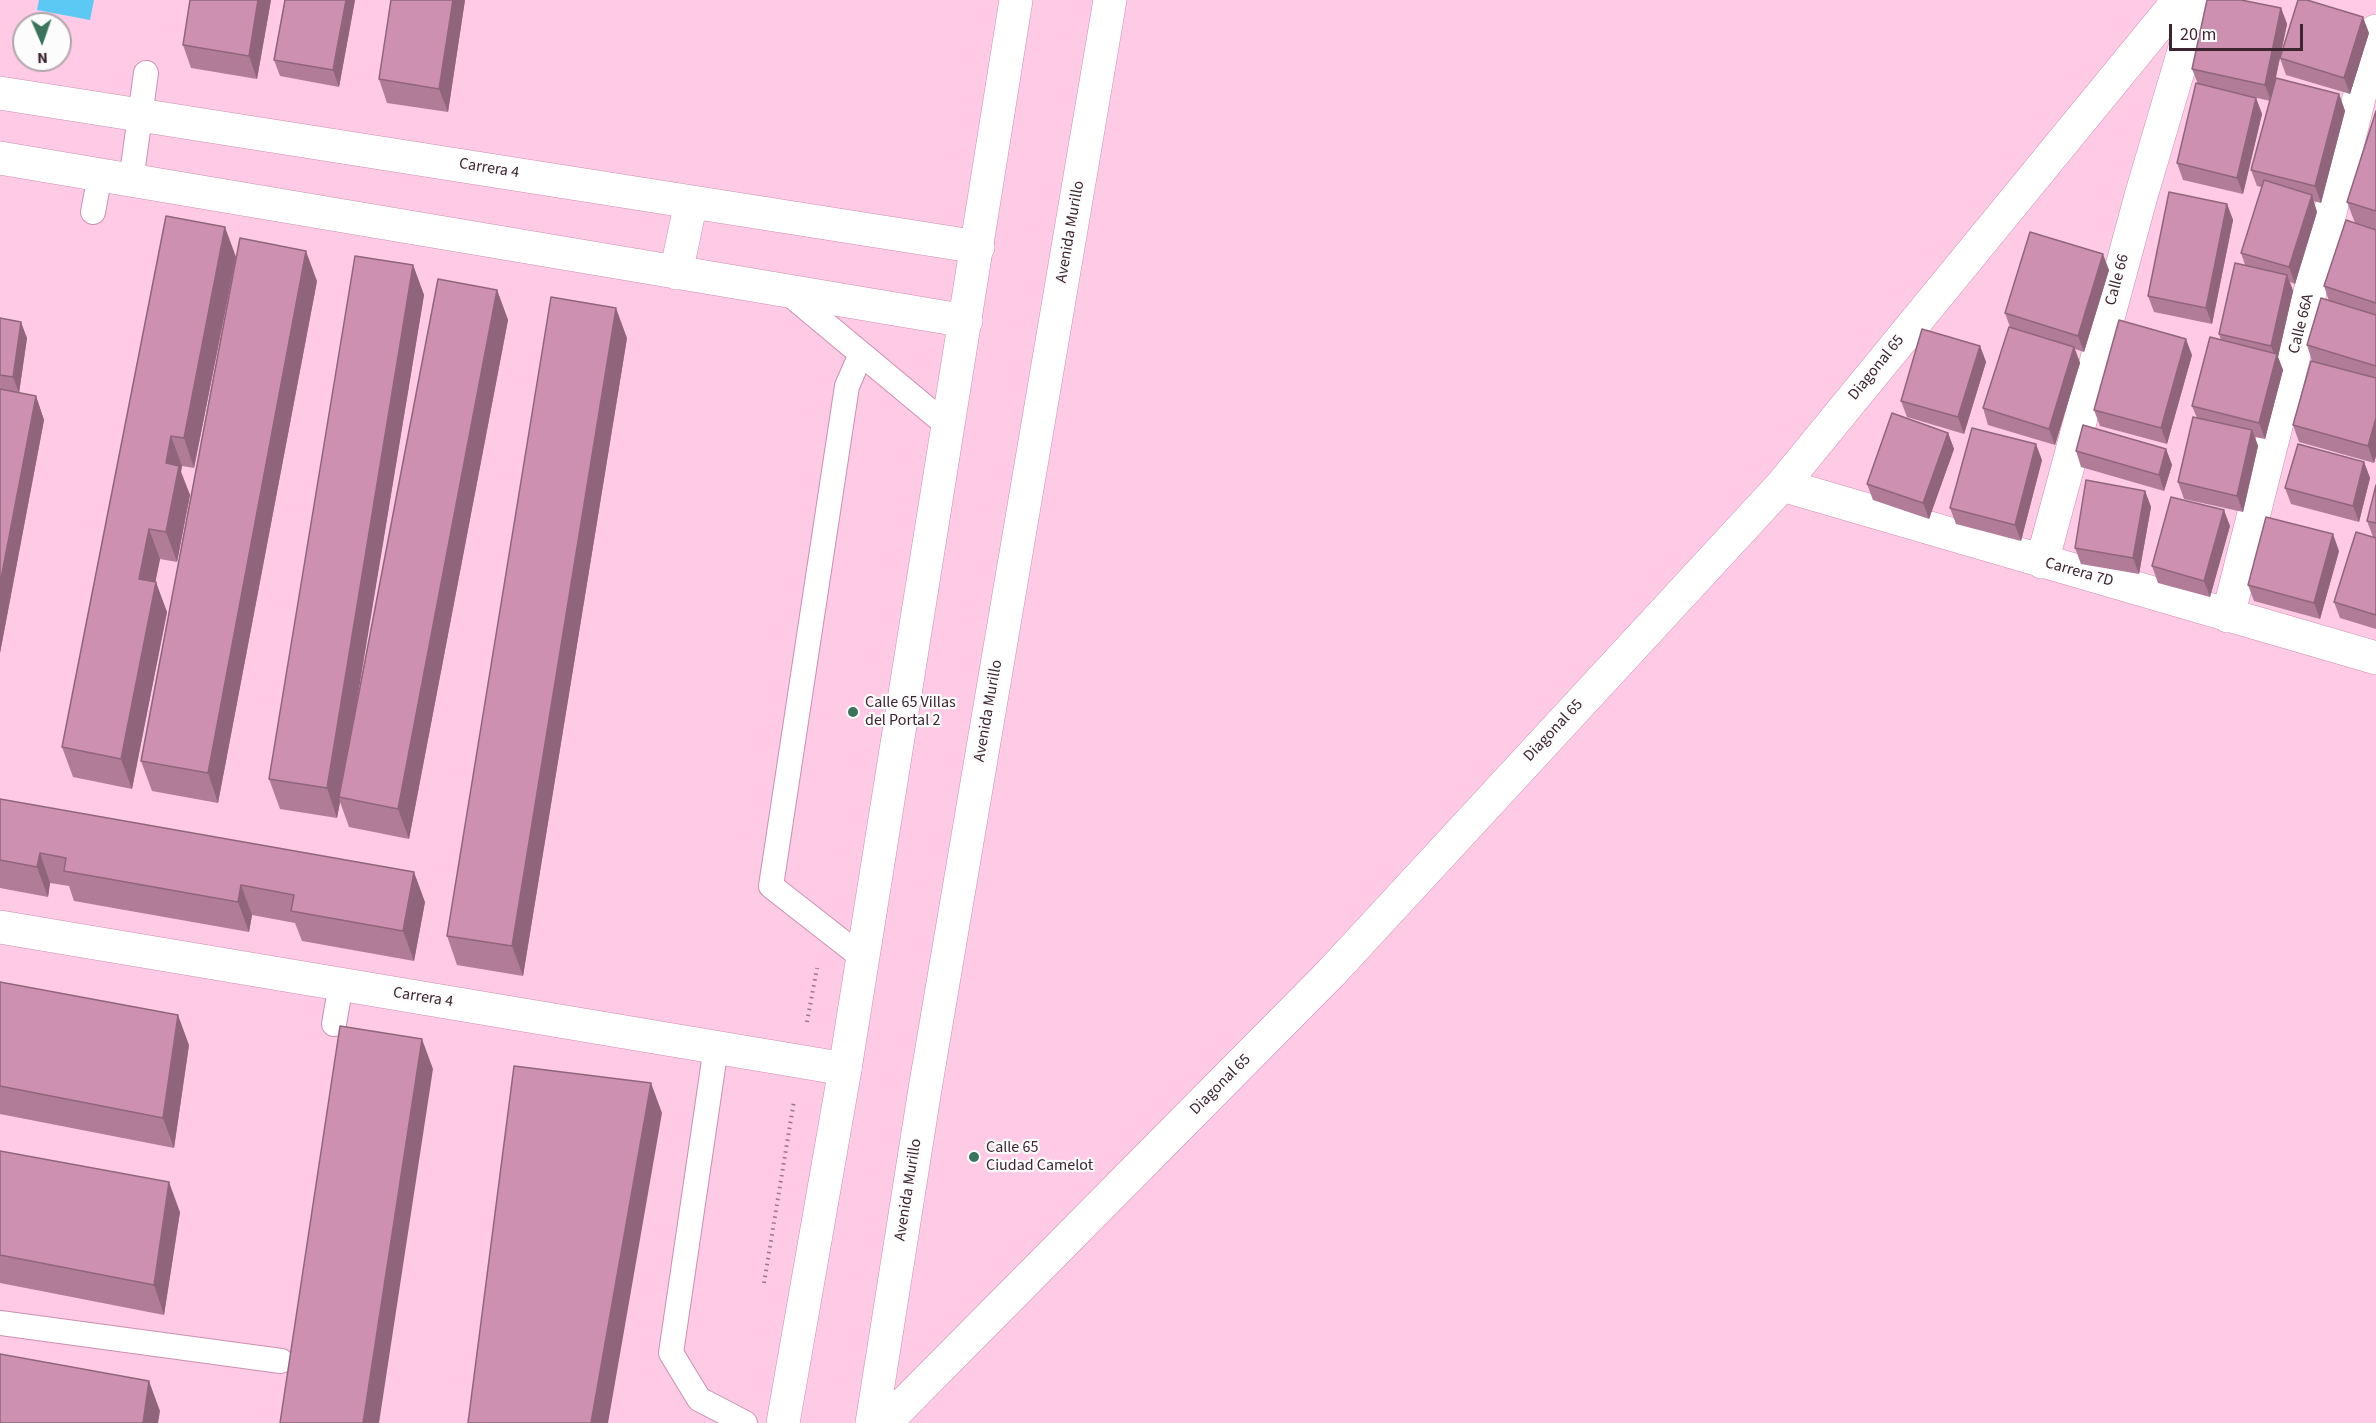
<!DOCTYPE html>
<style>
body{margin:0}
#map{position:relative;width:2376px;height:1423px;overflow:hidden;background:#fecae5;font-family:"Source Sans 3",sans-serif}
canvas{display:block}
.north{position:absolute;left:12px;top:12px;width:60px;height:60px;box-sizing:border-box;background:#fcfcfc;border:2px solid #b0a6ab;border-radius:50%;rotate:178deg;font-size:16px;font-weight:700;line-height:24px;text-align:center;color:#3d2431}
.north::after{content:'';display:block;margin:auto;width:21px;height:27px;background:#39745d;clip-path:polygon(50% 0,100% 100%,50% 72%,0 100%)}
.scale{position:absolute;left:2169px;top:24px;width:134px;height:27px;box-sizing:border-box;border:3px solid #3d2431;border-top:0;padding-left:8px;font-size:18px;line-height:21px;white-space:nowrap;color:#3d2431;-webkit-text-stroke:4px #fcfcfc;paint-order:stroke}
</style>
<div id="map">
<canvas width="2376" height="1423"></canvas>
<div class="north">N</div>
<div class="scale">20 m</div>
</div>
<script>
const context = document.querySelector('canvas').getContext('2d');
context.lineJoin = 'round';
function paint(path, color) {
  context.fillStyle = color;
  context.fill(path, 'evenodd');
}
function strokePath(path, color, width, dash) {
  context.strokeStyle = color;
  context.lineWidth = width;
  context.lineCap = dash ? 'butt' : 'round';
  context.setLineDash(dash || []);
  context.stroke(path);
}
function drawText(font, color, halo, rows, align = 'center') {
  context.font = font + ' "Source Sans 3",sans-serif';
  context.lineWidth = 4.5;
  context.setLineDash([]);
  context.textBaseline = 'middle';
  context.strokeStyle = halo;
  context.fillStyle = color;
  for (const [text, x, y, turn = 0] of rows) {
    context.save();
    context.translate(x, y);
    context.rotate((+turn || 0) * Math.PI / 180);
    context.textAlign = isNaN(turn) ? turn : align;
    if (halo) context.strokeText(text, 0, 0);
    context.fillText(text, 0, 0);
    context.restore();
  }
}
const water = new Path2D(`
 M 39,0 L 94,0 L 90,20 L 37,10 Z`);
const path = new Path2D(`
 M 807,1022 L 817,968
 M 764,1283 L 794,1101`);
const service = new Path2D(`
 M 131,181 L 146,73
 M 93,212 L 100,175
 M 787,292 L 948,426
 M 861,354 L 847,386 L 771,886 L 863,958
 M 334,1024 L 341,984
 M 716,1047 L 671,1353 L 699,1399 L 745,1423
 M 0,1323 L 281,1361`);
const minor = new Path2D(`
 M 0,93 L 978,247
 M 0,158 L 966,321
 M 676,273 L 691,202
 M 1782,485 L 2376,658
 M 2042,562 L 2141,196 L 2199,0
 M 2228,616 L 2376,31
 M 0,927 L 845,1069
 M 885,1423 L 1331,973 L 1782,485 L 2179,0`);
const primary = new Path2D(`
 M 783,1423 L 845,1069 L 1016,0
 M 872,1423 L 925,1089 L 1110,0`);
const wall = new Path2D(`
 M 271,0 L 257,79 L 191,68 L 183,45 Z
 M 285,0 L 355,0 L 339,87 L 280,76 L 274,60 Z
 M 391,0 L 465,0 L 448,112 L 387,103 L 379,79 Z
 M 2281,8 L 2287,24 L 2274,86 L 2339,94 L 2345,111 L 2321,203 L 2313,201 L 2317,212 L 2295,284 L 2290,282 L 2293,291 L 2278,357 L 2283,370 L 2265,439 L 2255,437 L 2258,446 L 2243,512 L 2184,499 L 2178,482 L 2197,418 L 2192,406 L 2221,340 L 2219,334 L 2245,265 L 2241,253 L 2262,187 L 2257,186 L 2251,170 L 2270,101 L 2237,93 L 2256,98 L 2262,114 L 2243,194 L 2183,180 L 2177,163 L 2198,84 L 2192,69 Z
 M 2369,33 L 2350,94 L 2286,75 L 2280,58 Z
 M 2376,111 L 2376,456 L 2374,463 L 2299,442 L 2293,425 L 2312,361 L 2307,345 L 2329,301 L 2324,286 L 2355,223 L 2347,202 Z
 M 2227,204 L 2233,220 L 2212,324 L 2154,312 L 2148,296 Z
 M 166,216 L 236,257 L 194,468 L 182,466 L 181,472 L 190,495 L 177,562 L 160,559 L 155,582 L 167,612 L 132,789 L 73,777 L 62,747 Z
 M 413,265 L 424,295 L 355,710 L 497,290 L 508,320 L 409,839 L 349,827 L 340,802 L 337,818 L 280,809 L 269,779 Z
 M 2109,270 L 2084,352 L 2075,349 L 2080,363 L 2055,445 L 1988,425 L 1983,408 L 2010,327 L 2005,313 Z
 M 317,281 L 218,803 L 152,791 L 141,761 Z
 M 0,318 L 27,338 L 19,393 L 36,396 L 44,420 L 0,653 Z
 M 627,338 L 523,976 L 457,965 L 447,936 Z
 M 1980,346 L 1986,362 L 1964,434 L 1907,417 L 1901,401 Z
 M 2192,355 L 2167,444 L 2100,426 L 2094,410 Z
 M 1948,433 L 1954,449 L 1929,519 L 1873,500 L 1867,484 Z
 M 2166,449 L 2172,465 L 2164,491 L 2081,467 L 2076,451 Z
 M 2042,460 L 2021,541 L 1956,524 L 1950,508 Z
 M 2364,462 L 2370,478 L 2359,522 L 2291,504 L 2285,488 Z
 M 2376,485 L 2376,538 L 2373,537 L 2367,521 Z
 M 2145,491 L 2151,507 L 2139,574 L 2081,564 L 2075,548 Z
 M 2230,526 L 2210,597 L 2158,583 L 2152,566 Z
 M 2376,538 L 2376,629 L 2340,618 L 2334,602 Z
 M 2339,551 L 2320,619 L 2254,601 L 2248,585 Z
 M 0,799 L 425,902 L 414,961 L 302,941 L 295,923 L 252,915 L 249,932 L 74,901 L 69,886 L 50,883 L 48,897 L 0,888 Z
 M 0,982 L 189,1045 L 174,1148 L 0,1114 Z
 M 0,1151 L 180,1212 L 164,1315 L 0,1283 Z`);
const shadedWall = new Path2D(`
 M 258,0 L 271,0 L 257,79 L 249,56 Z
 M 346,0 L 355,0 L 339,87 L 333,70 Z
 M 453,0 L 465,0 L 448,112 L 439,89 Z
 M 2281,8 L 2287,24 L 2271,101 L 2265,85 Z
 M 2363,17 L 2369,33 L 2350,94 L 2344,78 Z
 M 2339,94 L 2345,111 L 2321,203 L 2315,186 Z
 M 2256,98 L 2262,114 L 2243,194 L 2237,178 Z
 M 2312,195 L 2317,212 L 2295,284 L 2289,267 Z
 M 2227,204 L 2233,220 L 2212,324 L 2206,308 Z
 M 225,227 L 236,257 L 194,468 L 184,438 Z
 M 306,251 L 317,281 L 218,803 L 208,773 Z
 M 2103,254 L 2109,270 L 2084,352 L 2078,336 Z
 M 413,265 L 424,295 L 341,798 L 339,797 L 340,802 L 337,818 L 327,788 Z
 M 2287,275 L 2293,291 L 2278,357 L 2283,370 L 2265,439 L 2259,423 L 2276,359 L 2271,346 Z
 M 497,290 L 508,320 L 409,839 L 398,809 Z
 M 616,308 L 627,338 L 523,976 L 512,946 Z
 M 21,322 L 27,338 L 19,393 L 13,377 Z
 M 2186,339 L 2192,355 L 2167,444 L 2161,428 Z
 M 1980,346 L 1986,362 L 1964,434 L 1958,417 Z
 M 2074,347 L 2080,363 L 2055,445 L 2049,429 Z
 M 36,396 L 44,420 L 0,653 L 0,584 Z
 M 2376,418 L 2376,456 L 2374,463 L 2368,446 Z
 M 2252,430 L 2258,446 L 2243,512 L 2237,496 Z
 M 1948,433 L 1954,449 L 1929,519 L 1923,503 Z
 M 171,436 L 182,466 L 181,472 L 190,495 L 177,562 L 166,532 L 166,463 Z
 M 2036,444 L 2042,460 L 2021,541 L 2015,525 Z
 M 2166,449 L 2172,465 L 2164,491 L 2159,475 Z
 M 2364,462 L 2370,478 L 2359,522 L 2353,506 Z
 M 2145,491 L 2151,507 L 2139,574 L 2133,558 Z
 M 2224,510 L 2230,526 L 2210,597 L 2204,581 Z
 M 149,529 L 160,559 L 150,609 L 139,579 Z
 M 2333,534 L 2339,551 L 2320,619 L 2314,603 Z
 M 156,582 L 167,612 L 132,789 L 121,759 Z
 M 40,853 L 50,883 L 48,897 L 37,867 Z
 M 414,872 L 425,902 L 414,961 L 403,931 Z
 M 241,885 L 252,915 L 249,932 L 238,902 Z
 M 178,1015 L 189,1045 L 174,1148 L 163,1118 Z
 M 422,1039 L 433,1069 L 379,1423 L 363,1423 Z
 M 651,1083 L 662,1113 L 608,1423 L 591,1423 Z
 M 169,1182 L 180,1212 L 164,1315 L 154,1285 Z
 M 149,1381 L 160,1411 L 158,1423 L 143,1423 Z`);
const building = new Path2D(`
 M 190,0 L 258,0 L 249,56 L 183,45 Z
 M 285,0 L 346,0 L 333,70 L 274,60 Z
 M 391,0 L 453,0 L 439,89 L 379,79 Z
 M 2207,0 L 2241,0 L 2281,8 L 2265,85 L 2192,69 Z
 M 2298,0 L 2307,0 L 2363,17 L 2344,78 L 2280,58 Z
 M 2276,78 L 2339,94 L 2315,186 L 2251,170 Z
 M 2196,83 L 2256,98 L 2237,178 L 2177,163 Z
 M 2376,111 L 2376,211 L 2347,202 Z
 M 2264,180 L 2312,195 L 2289,267 L 2241,253 Z
 M 2169,192 L 2227,204 L 2206,308 L 2148,296 Z
 M 166,216 L 225,227 L 184,438 L 171,436 L 166,463 L 179,466 L 166,532 L 149,529 L 139,579 L 156,582 L 121,759 L 62,747 Z
 M 2346,220 L 2376,230 L 2376,303 L 2324,286 Z
 M 2030,232 L 2103,254 L 2078,336 L 2005,313 Z
 M 240,238 L 306,251 L 208,773 L 141,761 Z
 M 355,256 L 413,265 L 327,788 L 269,779 Z
 M 2235,263 L 2287,275 L 2271,346 L 2219,334 Z
 M 438,279 L 497,290 L 398,809 L 339,797 Z
 M 551,297 L 616,308 L 512,946 L 447,936 Z
 M 2321,298 L 2376,315 L 2376,366 L 2307,345 Z
 M 0,318 L 21,322 L 13,377 L 0,375 Z
 M 2119,320 L 2186,339 L 2161,428 L 2094,410 Z
 M 2009,327 L 2074,347 L 2049,429 L 1983,408 Z
 M 1922,329 L 1980,346 L 1958,417 L 1901,401 Z
 M 2210,337 L 2277,354 L 2259,423 L 2192,406 Z
 M 2311,361 L 2376,378 L 2376,418 L 2368,446 L 2293,425 Z
 M 0,389 L 36,396 L 0,584 Z
 M 1892,413 L 1948,433 L 1923,503 L 1867,484 Z
 M 2193,417 L 2252,430 L 2237,496 L 2178,482 Z
 M 2083,425 L 2166,449 L 2159,475 L 2076,451 Z
 M 1972,428 L 2036,444 L 2015,525 L 1950,508 Z
 M 2298,444 L 2364,462 L 2353,506 L 2285,488 Z
 M 2086,480 L 2145,491 L 2133,558 L 2075,548 Z
 M 2376,485 L 2376,523 L 2367,521 Z
 M 2171,497 L 2224,510 L 2204,581 L 2152,566 Z
 M 2266,517 L 2333,534 L 2314,603 L 2248,585 Z
 M 2356,532 L 2376,538 L 2376,615 L 2334,602 Z
 M 0,799 L 414,872 L 403,931 L 291,911 L 294,895 L 241,885 L 238,902 L 64,871 L 66,858 L 40,853 L 37,867 L 0,860 Z
 M 0,982 L 178,1015 L 163,1118 L 0,1086 Z
 M 340,1026 L 422,1039 L 363,1423 L 280,1423 Z
 M 514,1066 L 651,1083 L 591,1423 L 468,1423 Z
 M 0,1151 L 169,1182 L 154,1285 L 0,1255 Z
 M 0,1354 L 149,1381 L 143,1423 L 0,1423 Z`);
const markers = [
 [853,712,6,"#39745d"],
 [974,1157,6,"#39745d"]
];
const streetNames = [
 ["Carrera 4",489,169,9],
 ["Avenida Murillo",1071,232,-80],
 ["Calle 66",2118,280,-75],
 ["Calle 66A",2302,324,-76],
 ["Diagonal 65",1877,368,-51],
 ["Carrera 7D",2079,573,16],
 ["Avenida Murillo",989,711,-80],
 ["Diagonal 65",1554,731,-47],
 ["Carrera 4",423,998,9],
 ["Diagonal 65",1221,1085,-45],
 ["Avenida Murillo",909,1190,-81]
];
const poiNames = [
 ["Calle 65 Villas",865,703],
 ["del Portal 2",865,721],
 ["Calle 65",986,1148],
 ["Ciudad Camelot",986,1166]
];
paint(water, '#5bc9f3');
strokePath(service, '#cc8faf', 26);
strokePath(minor, '#cc8faf', 34);
strokePath(primary, '#cc8faf', 34);
strokePath(path, '#9c768a', 4, [1.5, 4.5]);
strokePath(service, '#fff', 24);
strokePath(minor, '#fff', 33);
strokePath(primary, '#fff', 33);
paint(wall, '#b17c98');
paint(shadedWall, '#90657c');
paint(building, '#ce90b1');
strokePath(building, '#90657c', 1.5);
for (const [x, y, r, color] of markers) {
  const dot = new Path2D();
  dot.arc(x, y, r, 0, 2 * Math.PI);
  context.fillStyle = color;
  context.fill(dot);
  strokePath(dot, '#fcfcfc', 2);
}
drawText('16px', '#3d2431', '#fcfcfc', streetNames);
drawText('16px', '#3d2431', '#fcfcfc', poiNames, 'left');
</script>
